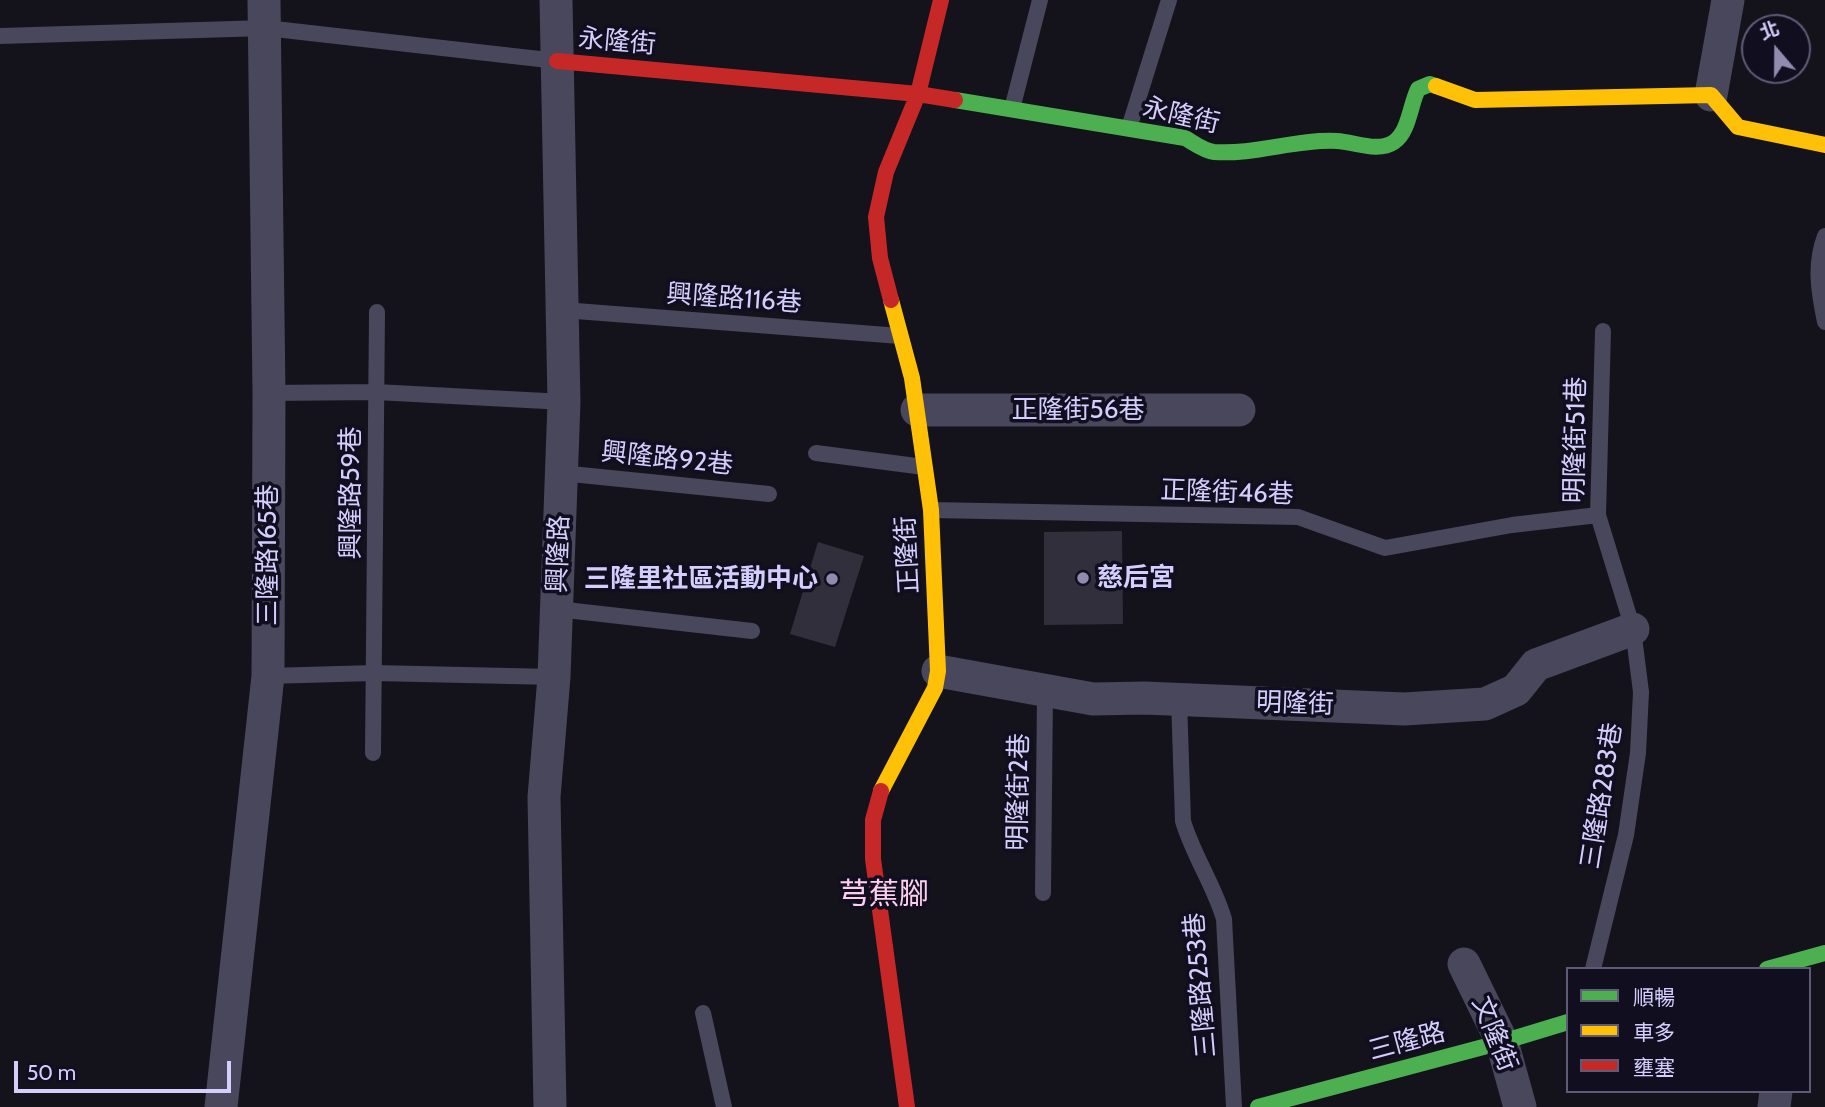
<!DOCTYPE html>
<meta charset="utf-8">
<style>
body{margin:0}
#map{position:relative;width:1825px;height:1107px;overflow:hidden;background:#14121b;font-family:Cabin,"Noto Sans TC",sans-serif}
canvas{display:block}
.legend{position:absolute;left:1566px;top:967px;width:245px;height:126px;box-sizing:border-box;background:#110e1f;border:2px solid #5f5b77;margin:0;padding:9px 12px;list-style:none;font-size:21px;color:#d4cefc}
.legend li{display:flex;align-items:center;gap:14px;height:35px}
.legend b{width:35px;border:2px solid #5f5b77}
.north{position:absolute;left:1741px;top:14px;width:70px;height:70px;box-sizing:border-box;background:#110e1f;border:2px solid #5f5b77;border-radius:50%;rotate:340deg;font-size:19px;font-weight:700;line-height:28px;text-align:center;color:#d4cefc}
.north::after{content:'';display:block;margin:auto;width:24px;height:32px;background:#918cad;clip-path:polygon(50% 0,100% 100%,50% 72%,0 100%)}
.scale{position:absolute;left:14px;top:1061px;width:217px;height:32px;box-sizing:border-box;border:4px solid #d4cefc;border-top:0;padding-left:9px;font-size:21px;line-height:24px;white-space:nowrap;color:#d4cefc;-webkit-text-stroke:5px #110e1f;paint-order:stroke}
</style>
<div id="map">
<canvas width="1825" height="1107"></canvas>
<ul class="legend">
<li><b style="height:9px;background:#4caf50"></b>順暢</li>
<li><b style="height:9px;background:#ffc107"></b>車多</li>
<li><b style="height:9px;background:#c62828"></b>壅塞</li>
</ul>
<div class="north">北</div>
<div class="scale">50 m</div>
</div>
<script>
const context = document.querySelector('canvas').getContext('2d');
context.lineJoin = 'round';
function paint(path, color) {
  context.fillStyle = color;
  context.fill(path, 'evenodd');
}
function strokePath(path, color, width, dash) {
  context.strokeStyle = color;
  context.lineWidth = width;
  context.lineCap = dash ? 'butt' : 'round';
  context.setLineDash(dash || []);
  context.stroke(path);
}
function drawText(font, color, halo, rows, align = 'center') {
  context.font = font + ' Cabin,"Noto Sans TC",sans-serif';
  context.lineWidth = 7;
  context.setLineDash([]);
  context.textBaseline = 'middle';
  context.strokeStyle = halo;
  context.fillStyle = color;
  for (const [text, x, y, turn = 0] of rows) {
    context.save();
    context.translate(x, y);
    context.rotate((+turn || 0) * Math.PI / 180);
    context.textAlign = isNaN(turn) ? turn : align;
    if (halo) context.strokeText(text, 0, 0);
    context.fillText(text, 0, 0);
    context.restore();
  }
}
const building = new Path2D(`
 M 1122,531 L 1123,624 L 1044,625 L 1044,532 Z
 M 818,542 L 864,556 L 835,647 L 790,634 Z`);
const lane = new Path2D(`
 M 0,36 L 266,28 L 557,61
 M 1012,109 L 1040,0
 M 1129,128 L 1169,0
 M 1825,236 C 1814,265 1819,293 1825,322
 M 563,310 L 900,336
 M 269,393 L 376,392 L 564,402
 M 816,453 L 924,467
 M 561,473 L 769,494
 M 931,510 L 1298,517 L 1385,548 L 1512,525 L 1598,515
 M 557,609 L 752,631
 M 268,676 L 374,673 L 554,677
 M 1179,699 L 1183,821 C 1193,855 1214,885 1224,919 L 1234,1107
 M 373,753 L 377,312
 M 1043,893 L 1045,691
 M 1593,969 L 1626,835 L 1638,753 L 1641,692 L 1633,629 L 1598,515 L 1603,331
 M 703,1013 L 724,1107`);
const street = new Path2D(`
 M 1711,95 L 1728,0
 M 917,410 L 1239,410
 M 938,671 L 1093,699 L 1145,698 L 1404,709 L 1485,704 L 1516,690 L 1536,665 L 1633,629
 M 1464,964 L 1502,1042 L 1520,1107
 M 221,1107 L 268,676 L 269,393 L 264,0
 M 550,1107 L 544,797 L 554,677 L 564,402 L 556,0
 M 1774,1107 L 1776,1091`);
const fast = new Path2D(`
 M 955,100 L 1185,138 C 1194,143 1204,151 1214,152 C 1255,155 1296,139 1337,141 C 1355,142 1378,153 1394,142 C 1409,132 1410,105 1418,89 L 1430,84 L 1436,86
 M 1767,969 L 1825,953
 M 1258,1107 L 1502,1042 L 1568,1022`);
const slow = new Path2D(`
 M 1436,86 L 1475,100 L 1711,95 L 1738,127 L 1825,145
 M 881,791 L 935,688 L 938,671 L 931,510 L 912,378 L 891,300`);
const jam = new Path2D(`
 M 557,61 L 918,94 L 955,100
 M 891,300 L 880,258 L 876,217 L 886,172 L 918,94 L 941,0
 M 881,791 L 873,820 L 873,859 L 907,1107`);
const markers = [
 [1083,578,7,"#918cad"],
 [832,579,7,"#918cad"]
];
const streetNames = [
 ["永隆街",617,42,5],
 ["永隆街",1181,116,13],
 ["興隆路116巷",734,299,4],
 ["正隆街56巷",1078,410],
 ["明隆街51巷",1576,440,-89],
 ["興隆路92巷",667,459,6],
 ["興隆路59巷",351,493,-90],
 ["正隆街46巷",1227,493,2],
 ["興隆路",559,554,-88],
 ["三隆路165巷",268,555,-90],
 ["正隆街",908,555,-93],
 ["明隆街",1295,704,2],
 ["明隆街2巷",1019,792,-89],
 ["三隆路283巷",1602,796,-81],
 ["三隆路253巷",1201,985,-95],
 ["文隆街",1494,1034,68],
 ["三隆路",1407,1042,-15]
];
const poiNames = [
 ["慈后宮",1097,578],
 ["三隆里社區活動中心",818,579,"right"]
];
const quarterNames = [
 ["芎蕉腳",884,895]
];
paint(building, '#322f3d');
strokePath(lane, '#48475b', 16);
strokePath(street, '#48475b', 33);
strokePath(fast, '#4caf50', 16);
strokePath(slow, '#ffc107', 16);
strokePath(jam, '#c62828', 16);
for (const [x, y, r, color] of markers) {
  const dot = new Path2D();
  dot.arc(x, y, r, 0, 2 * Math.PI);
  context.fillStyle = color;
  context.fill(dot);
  strokePath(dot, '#110e1f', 2.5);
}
drawText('26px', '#d4cefc', '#110e1f', streetNames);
drawText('bold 26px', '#d4cefc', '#110e1f', poiNames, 'left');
drawText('30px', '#fcd0ec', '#110e1f', quarterNames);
</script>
